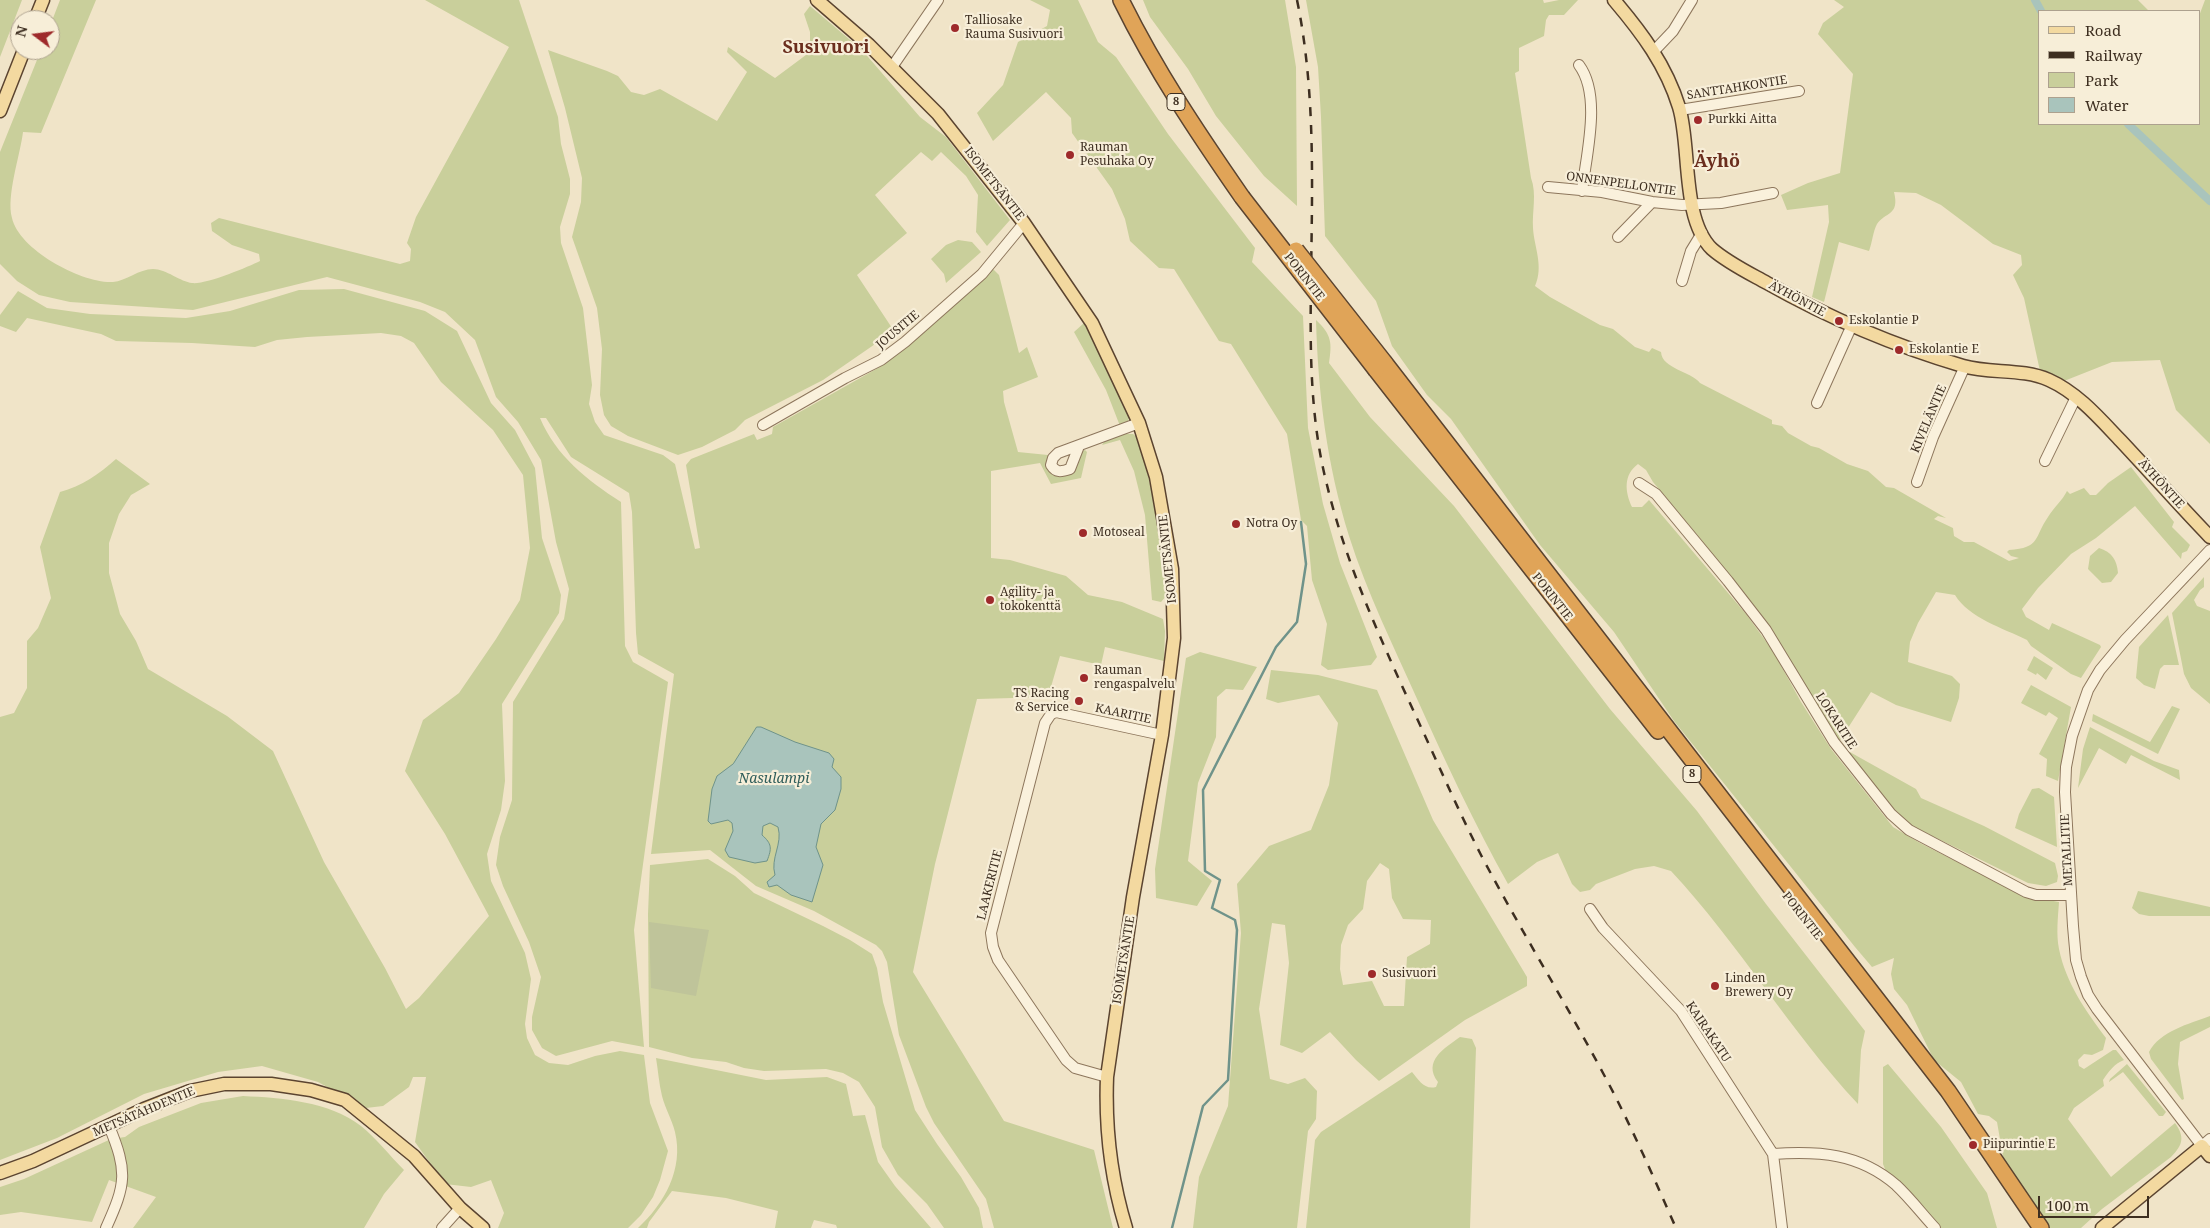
<!DOCTYPE html>
<meta charset="utf-8">
<style>
body{margin:0}
#map{position:relative;width:2210px;height:1228px;overflow:hidden;background:#f0e4c8;font-family:"Noto Serif",serif}
canvas{display:block}
.legend{position:absolute;left:2038px;top:10px;width:162px;height:115px;box-sizing:border-box;background:#f7eed8;border:1px solid #ada18e;margin:0;padding:6px 9px;list-style:none;font-size:15px;color:#3d2e20}
.legend li{display:flex;align-items:center;gap:10px;height:25px}
.legend b{width:25px;border:1px solid #ada18e}
.north{position:absolute;left:10px;top:10px;width:50px;height:50px;box-sizing:border-box;background:#f7eed8;border:1px solid #ada18e;border-radius:50%;rotate:285deg;font-size:14px;font-weight:700;line-height:20px;text-align:center;color:#3d2e20}
.north::after{content:'';display:block;margin:auto;width:18px;height:22px;background:#9e2a2b;clip-path:polygon(50% 0,100% 100%,50% 72%,0 100%)}
.scale{position:absolute;left:2038px;top:1196px;width:111px;height:22px;box-sizing:border-box;border:2px solid #3d2e20;border-top:0;padding-left:6px;font-size:15px;line-height:18px;white-space:nowrap;color:#3d2e20;-webkit-text-stroke:4px #f7eed8;paint-order:stroke}
</style>
<div id="map">
<canvas width="2210" height="1228"></canvas>
<ul class="legend">
<li><b style="height:6px;background:#f3d9a0"></b>Road</li>
<li><b style="height:6px;background:#3d2e20"></b>Railway</li>
<li><b style="height:14px;background:#c9cf9b"></b>Park</li>
<li><b style="height:14px;background:#a9c4bc"></b>Water</li>
</ul>
<div class="north">N</div>
<div class="scale">100 m</div>
</div>
<script>
const ctx = document.querySelector('canvas').getContext('2d');
ctx.lineJoin = 'round';
function fill(path, color) {
  ctx.fillStyle = color;
  ctx.fill(path, 'evenodd');
}
function trace(path, color, width, dash) {
  ctx.strokeStyle = color;
  ctx.lineWidth = width;
  ctx.lineCap = dash ? 'butt' : 'round';
  ctx.setLineDash(dash || []);
  ctx.stroke(path);
}
function label(font, color, halo, rows, align = 'center') {
  ctx.font = font + ' "Noto Serif",serif';
  ctx.lineWidth = 4.5;
  ctx.setLineDash([]);
  ctx.textBaseline = 'middle';
  ctx.strokeStyle = halo;
  ctx.fillStyle = color;
  for (const [text, x, y, turn = 0] of rows) {
    ctx.save();
    ctx.translate(x, y);
    ctx.rotate((+turn || 0) * Math.PI / 180);
    ctx.textAlign = isNaN(turn) ? turn : align;
    if (halo) ctx.strokeText(text, 0, 0);
    ctx.fillText(text, 0, 0);
    ctx.restore();
  }
}
fill(new Path2D(`
 M0 0H22L0 57Z
 M60 0H96L41 133 23 132C20 156 6 196 12 218 19 250 83 284 113 282 126 281 139 269 153 269 166 269 181 282 192 283 205 285 248 267 260 261L259 254 232 245 212 231 211 223 219 218 400 264 410 261 411 249 407 243 416 217 509 47 425 0H519L558 117 561 144 570 179V194L560 227 561 243 583 308 592 385 589 404 595 422 604 435 663 455 675 464 695 549 700 548 686 465 691 459 754 434 757 440 772 434 773 427 885 364 993 269 999 275 1019 353 1027 347 1038 377 1003 391 1004 402 1018 452 1048 455 1050 468 1057 476 1082 451 1085 450 1087 452 1081 478 1051 484 1040 463 991 471V558L1010 560 1066 576 1088 595 1122 602 1163 619 1165 631 1164 661 1105 647 1101 665 1060 656 1048 697 977 699 935 864 913 972 1004 1121 1094 1150 1113 1228H994L986 1199 934 1123 926 1107 899 1035 887 962 882 951 876 945 814 911 756 886 710 850 651 854 674 674 638 654 636 633 632 512 629 493 571 457 546 418H540C556 456 587 480 621 502L625 646 633 662 668 682 634 930 644 1047 612 1041 556 1056 542 1048 532 1030V1017L541 977 529 942 503 886 496 865 500 837 512 800 513 702 564 619 569 589 556 542 541 460 518 422 496 397 475 340 445 312 420 302 327 277 193 310 70 302 39 295 17 281 0 264V152L41 50H50V26Z
 M1030 0H1078L1098 42 1116 57 1168 134 1255 248 1252 262 1303 316 1308 428 1323 504 1340 563 1377 657 1371 665 1328 670 1321 665 1327 624 1312 580 1307 526 1301 520 1287 434 1231 344 1219 341 1174 269 1159 268 1130 241 1125 219 1112 189 1072 133 1071 118 1046 92 993 141 977 113 1003 85 1018 42 1047 26 1050 10Z
 M1143 0H1285L1296 67 1297 206 1264 176 1216 116 1188 69 1150 17Z
 M1306 0H1543L1544 3 1559 0H1578L1564 15H1549L1546 20 1544 36 1519 48V71L1515 73 1531 178C1537 194 1532 211 1533 228 1534 247 1544 266 1535 286L1550 297 1600 325 1613 329 1635 347 1649 352 1652 348 1661 352C1662 369 1691 371 1700 383L1772 420V424L1782 426 1788 433 1811 446 1819 448 1847 464 1868 471 1886 487 1894 488 1946 518 1938 516 1934 519 1953 528 1954 536 1964 542H1974L2009 561 2019 558 2011 556 2007 552 2009 550C2041 548 2034 537 2048 517 2054 507 2062 501 2067 491L2070 494 2084 488 2090 495H2096L2108 483 2131 467 2174 522 2172 527 2190 545 2187 551 2182 553 2181 559 2135 506 2096 538 2071 554 2038 588 2022 609 2026 617 2049 630 2052 623 2100 645 2101 647 2081 678 2071 674 2031 646 2027 640C2003 628 1969 618 1955 595L1936 592 1918 623 1910 642 1908 662 1952 676 1960 684 1959 698 1951 722 1896 705 1871 692 1839 742 1758 614 1699 537 1653 482 1646 470 1638 464C1623 475 1625 492 1632 507H1642L1649 500 1746 614 1773 651 1801 702 1831 749 1893 827 1920 843 2022 895 2059 902C2058 917 2056 934 2059 949 2066 983 2085 1010 2106 1038L2103 1050 2092 1055 2084 1054 2078 1060 2079 1066 2084 1069 2113 1050H2116L2124 1060C2115 1063 2108 1072 2103 1080L2104 1086 2074 1108 2068 1119 2111 1177 2175 1123C2185 1137 2183 1145 2171 1157L2102 1209 2081 1228H2048L2004 1162 1997 1122 1989 1116 1978 1114 1961 1082 1934 1060 1907 1005 1894 989 1891 974 1894 958 1872 967 1855 947 1674 721 1614 632 1540 545 1451 419 1427 395 1392 346 1376 301 1325 236 1321 117 1318 67Z
 M1834 0H2138L2149 11H2039V124H2199V16L2205 0H2210V444L2176 410 2160 360 2112 362 2064 381 2040 371 2024 298 2013 275 2022 265 2021 255 1993 244 1941 205 1916 193 1894 192C1900 216 1885 212 1877 224 1873 231 1872 244 1869 251L1839 242 1824 302 1812 297 1829 222 1828 205 1787 210 1781 195 1808 183 1840 173 1853 74 1818 34 1823 23 1844 7Z
 M810 6 862 50 920 117 946 137 1010 220 987 246 976 232 978 195 966 176 941 152 932 161 921 152 875 195 907 233 857 275 894 331 823 380 745 420 735 430 702 447 678 455 628 436 611 426 604 415 600 395 602 349 597 308 572 237 581 202 582 178 565 108 548 50 607 71 618 76 631 92 644 95 660 89 717 121 747 72 727 52 728 47 775 78 810 52V32L804 14Z
 M958 240 972 242 981 252 946 283 944 274 931 259 946 245Z
 M344 289 425 311 457 331 491 403 515 430 535 468 542 538 561 595 559 613 502 704 505 781 501 810 487 854 491 881 525 953 531 979 525 1024 527 1038 535 1055 549 1063 568 1065 595 1056 620 1051 644 1055 650 1103 668 1151 660 1180 653 1197 641 1215 628 1228H498L504 1213 491 1180 471 1187 445 1184 415 1142 426 1077H413L409 1087 383 1106 366 1108 318 1082 262 1066 218 1072 144 1094 57 1138 0 1160V717L14 713 27 688V641L38 628 51 598 40 547 60 492C82 486 99 474 116 459L150 484 131 495 119 514 109 543V573L120 614 136 641 148 669 227 716 273 751 324 862 385 968 406 1009 419 998 489 916 445 834 405 771 423 720 459 693 496 639 520 600 530 548 523 475 493 430 441 382 414 343 401 336 381 333 307 337 277 340 255 347 192 343 116 341 101 334 27 318 16 332 0 326V315L18 291 47 308 90 314 186 318 230 311 299 290Z
 M1316 320C1332 335 1332 343 1329 363L1370 417 1454 506 1610 709 1697 811 1766 904 1865 1031 1861 1050 1858 1104C1790 1031 1739 944 1671 871L1654 866 1635 869 1596 884 1590 890 1580 892 1572 884 1558 853 1537 862 1508 884C1475 825 1446 763 1418 701 1394 647 1367 593 1349 536 1327 465 1318 394 1316 320Z
 M1084 323 1097 343 1130 415 1128 421 1120 426 1106 390 1074 332Z
 M1123 434H1133L1137 437C1154 489 1162 541 1167 595L1161 602 1152 600 1145 515 1134 471 1120 440 1102 445 1104 442Z
 M2099 548C2112 552 2117 560 2118 573L2111 582 2102 583 2088 569 2090 556Z
 M2204 577V587L2200 590 2194 600 2197 606 2210 611V704L2191 688 2184 674 2172 613Z
 M2168 615 2179 665H2164L2160 669 2155 689 2144 685 2136 678 2139 647Z
 M1200 652 1257 667 1243 690 1226 689 1217 697 1216 737 1198 783 1188 861 1212 881 1197 906 1156 898 1155 869 1186 658Z
 M2034 656 2053 668 2046 680 2037 673 2036 675 2027 670Z
 M1271 670 1318 675 1377 690 1433 820 1527 977V986L1465 1020 1379 1081 1356 1060 1330 1032 1302 1053 1280 1045 1289 963 1285 925 1272 923 1259 1009 1270 1079 1288 1084 1305 1078 1317 1091 1316 1119 1308 1131 1297 1228H1193L1199 1177 1228 1106 1241 933 1237 884 1269 846 1311 830 1329 785 1338 723 1319 695 1278 703 1266 699ZM1380 863 1389 869 1392 898 1403 919 1431 920 1430 944 1407 957 1404 1006H1384L1372 981 1343 985 1340 969 1341 945 1348 925 1363 909 1367 881Z
 M2031 685 2071 707 2058 781 2046 776 2047 759 2039 754 2058 718 2049 712 2046 716 2021 703Z
 M2172 706 2180 709 2158 754 2092 721 2093 714 2150 742Z
 M2090 727 2154 761 2179 770 2180 780 2131 755 2126 764 2099 748 2078 788 2083 749Z
 M1848 751 1916 789 1921 798 1984 826 2055 863 2058 876 2057 882 2046 886 2028 883 1914 827 1901 818 1846 753Z
 M2039 788 2054 797 2057 847 2015 828 2019 814 2032 789Z
 M708 859 735 876 754 893 823 926 850 940 872 954 877 968 883 1002 915 1110 937 1144 961 1177 979 1208 983 1228H944L927 1204 898 1175 882 1147 875 1107 859 1082 843 1073 826 1069 764 1071 744 1068 726 1062 692 1058 649 1047 648 914 650 865Z
 M2138 891 2210 907V916H2149L2139 914 2132 908Z
 M2210 1016V1027L2180 1042 2178 1064 2184 1099 2182 1100 2151 1059 2149 1052C2160 1031 2189 1024 2210 1016Z
 M1460 1037 1472 1039 1476 1048 1470 1228H1306L1315 1140 1321 1132 1412 1072C1419 1080 1424 1090 1436 1087L1438 1082C1422 1061 1445 1048 1460 1037Z
 M656 1058 766 1080 827 1077 846 1084 853 1116 865 1115 878 1162 895 1186 931 1228H837L836 1225 814 1220 811 1228H775L778 1211 726 1198 672 1191 649 1222 647 1228H638C664 1204 684 1169 675 1132 672 1120 665 1108 662 1096 659 1084 658 1070 656 1058Z
 M1888 1064 1941 1127 1987 1193 1997 1228H1941L1913 1197 1887 1174 1883 1164V1067Z
 M2127 1064 2166 1112 2163 1116H2159L2123 1072 2109 1082 2110 1079Z
 M243 1096C282 1098 328 1101 361 1126 376 1138 390 1156 404 1170L384 1194 364 1228H133L156 1197 109 1180 92 1222 21 1212 0 1215V1187L24 1179 111 1139 125 1137 139 1127 201 1103Z`), '#c9cf9b');
fill(new Path2D(`
 M649 922 709 930 696 996 651 988Z`), '#bfc49a');
const water = new Path2D(`
 M757 727H761L795 742 829 753 834 759 832 767 841 777V789L835 810 821 824 816 847 823 865 812 902 791 895 777 885 769 887 767 882 775 875C770 858 783 844 778 827L770 823 763 826 762 835C772 844 772 848 767 861L755 863 729 857 725 850 733 831 732 823 728 820 711 824 708 821 712 789 717 776 733 764Z`);
fill(water, '#a9c4bc');
trace(water, '#6f938a', 1);
trace(new Path2D(`
 M1172 1228 1203 1106 1228 1080 1237 930 1235 920 1212 908 1220 880 1205 871 1203 790 1276 647 1297 622 1306 564 1301 522`), '#6f938a', 2.5);
trace(new Path2D(`
 M2035 0 2041 11
 M2128 124 2210 201`), '#a9c4bc', 8);
const minor = new Path2D(`
 M1654 51 1673 31 1692 0
 M1579 65C1602 96 1586 155 1582 191
 M892 67 938 0
 M1680 110 1799 91
 M1548 187 1602 192 1652 202 1682 205 1721 203 1773 193
 M1618 237 1652 202
 M1682 281 1691 251 1702 233
 M1817 403 1852 325
 M763 425 845 378 881 360 905 342 982 274 1024 223
 M1079 446 1070 469C1061 472 1056 473 1051 465L1053 458 1058 453 1139 423
 M2045 461 2076 397
 M1917 482 1933 437 1965 366
 M1639 483 1656 494 1728 581 1766 630 1834 742 1891 814 1909 830 2026 892 2036 895H2070
 M2210 550 2125 640 2100 670 2088 690 2072 736 2066 767 2065 792 2073 926 2076 960 2081 977 2088 995 2097 1009 2202 1146 2210 1139
 M1590 909 1603 928 1681 1011 1773 1154C1819 1151 1859 1153 1896 1185 1910 1198 1922 1214 1935 1228
 M1107 1077 1075 1068 1066 1060 998 960 993 947 991 933 1045 723 1051 714 1056 712 1162 735
 M1773 1154 1782 1228
 M106 1228C126 1184 128 1172 109 1126
 M442 1228 460 1208`);
const major = new Path2D(`
 M817 0 869 45 938 114 1024 223 1092 323 1139 423 1156 477 1172 569 1174 638 1162 735 1133 897 1107 1077C1105 1129 1111 1179 1126 1228
 M1614 0C1642 33 1666 65 1679 107 1691 146 1681 219 1712 249 1728 263 1749 273 1767 283 1829 318 1895 346 1963 366 1991 374 2022 368 2049 380 2078 393 2100 419 2121 441 2151 473 2180 506 2210 537
 M35 20 43 0
 M0 111 24 50
 M0 1173 33 1161 144 1109 190 1091 224 1084H271L311 1090 345 1100 414 1156 460 1208 483 1228
 M2102 1228 2202 1146 2210 1156`);
const highway = new Path2D(`
 M1121 0C1156 71 1197 132 1242 197
 M1385 363 1948 1091 2041 1228
 M1376 370 1658 731`);
trace(minor, '#8d765c', 12);
trace(major, '#5b4430', 15);
trace(highway, '#5b4430', 18);
trace(minor, '#faf1dc', 10);
trace(major, '#f3d9a0', 12);
trace(highway, '#e0a458', 15);
trace(new Path2D(`
 M1297 0C1316 92 1312 188 1311 282 1310 350 1310 419 1327 485 1346 564 1380 638 1414 712 1436 759 1457 808 1481 855 1520 929 1564 1000 1603 1073 1630 1123 1653 1176 1676 1228`), '#3d2e20', 2.5, [9, 9]);
const highwayBridge = new Path2D(`
 M1242 197 1376 370
 M1296 250 1385 363`);
trace(highwayBridge, '#5b4430', 18, []);
trace(highwayBridge, '#e0a458', 15);
for (const [x, y, r, color] of [
 [955,28,5,"#9e2a2b"],
 [1698,120,5,"#9e2a2b"],
 [1070,155,5,"#9e2a2b"],
 [1839,321,5,"#9e2a2b"],
 [1899,350,5,"#9e2a2b"],
 [1236,524,5,"#9e2a2b"],
 [1083,533,5,"#9e2a2b"],
 [990,600,5,"#9e2a2b"],
 [1084,678,5,"#9e2a2b"],
 [1079,701,5,"#9e2a2b"],
 [1372,974,5,"#9e2a2b"],
 [1715,986,5,"#9e2a2b"],
 [1973,1145,5,"#9e2a2b"]
]) {
  const dot = new Path2D();
  dot.arc(x, y, r, 0, 2 * Math.PI);
  ctx.fillStyle = color;
  ctx.fill(dot);
  trace(dot, '#f7eed8', 2);
}
for (const [x, y, w] of [
 [1176,102,18],
 [1692,774,18]
]) {
  const box = new Path2D();
  box.roundRect(x - w / 2, y - 8.5, w, 17, 4);
  ctx.fillStyle = '#f7eed8';
  ctx.fill(box);
  trace(box, '#3d2e20', 1);
}
label('bold 11px', '#3d2e20', null, [
 ["8",1176,102],
 ["8",1692,774]
]);
label('12px', '#3d2e20', '#f7eed8', [
 ["Talliosake",965,21],
 ["Rauma Susivuori",965,35],
 ["Purkki Aitta",1708,120],
 ["Rauman",1080,148],
 ["Pesuhaka Oy",1080,162],
 ["Eskolantie P",1849,321],
 ["Eskolantie E",1909,350],
 ["Notra Oy",1246,524],
 ["Motoseal",1093,533],
 ["Agility- ja",1000,593],
 ["tokokenttä",1000,607],
 ["Rauman",1094,671],
 ["rengaspalvelu",1094,685],
 ["TS Racing",1069,694,"right"],
 ["& Service",1069,708,"right"],
 ["Susivuori",1382,974],
 ["Linden",1725,979],
 ["Brewery Oy",1725,993],
 ["Piipurintie E",1983,1145]
], 'left');
label('12px', '#3d2e20', '#f7eed8', [
 ["SANTTAHKONTIE",1737,88,-9],
 ["ISOMETSÄNTIE",994,184,52],
 ["ONNENPELLONTIE",1621,184,8],
 ["PORINTIE",1304,277,52],
 ["ÄYHÖNTIE",1797,299,28],
 ["JOUSITIE",898,330,-40],
 ["KIVELÄNTIE",1929,419,-67],
 ["ÄYHÖNTIE",2161,484,48],
 ["ISOMETSÄNTIE",1168,559,-96],
 ["PORINTIE",1552,597,52],
 ["KAARITIE",1123,714,12],
 ["LOKARITIE",1836,721,57],
 ["METALLITIE",2067,850,-93],
 ["LAAKERITIE",990,885,-76],
 ["PORINTIE",1802,916,52],
 ["ISOMETSÄNTIE",1124,960,-81],
 ["KAIRAKATU",1708,1032,56],
 ["METSÄTÄHDENTIE",144,1112,-23]
]);
label('italic 14px', '#2f5d5a', '#f7eed8', [
 ["Nasulampi",774,779]
]);
label('bold 18px', '#6b2e1e', '#f7eed8', [
 ["Susivuori",826,48],
 ["Äyhö",1717,162]
]);
</script>
